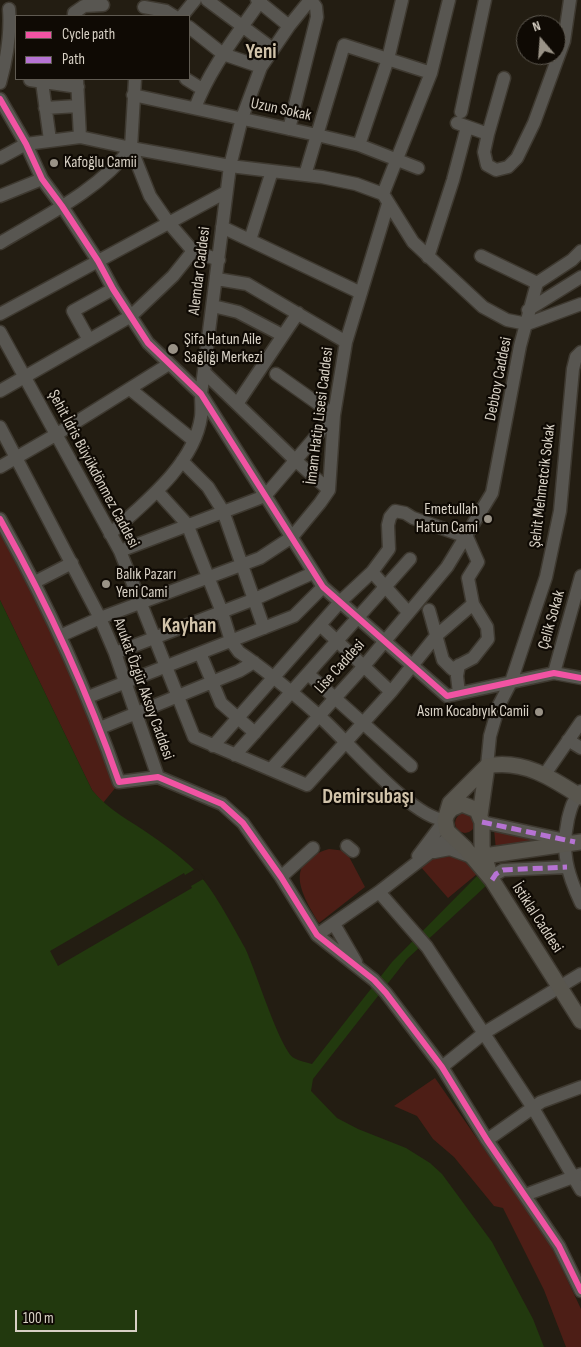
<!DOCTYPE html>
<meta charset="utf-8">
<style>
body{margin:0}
#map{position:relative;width:581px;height:1347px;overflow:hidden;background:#231d12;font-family:"Sofia Sans Condensed",sans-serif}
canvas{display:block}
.legend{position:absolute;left:15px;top:15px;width:175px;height:65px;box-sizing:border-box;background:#0f0a04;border:1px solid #5f5a51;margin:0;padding:6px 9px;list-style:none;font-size:15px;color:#d8d1c5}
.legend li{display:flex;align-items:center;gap:10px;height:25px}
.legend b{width:25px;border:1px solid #5f5a51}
.north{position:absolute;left:516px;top:15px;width:50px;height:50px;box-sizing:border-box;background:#0f0a04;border:1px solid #5f5a51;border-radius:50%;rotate:342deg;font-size:14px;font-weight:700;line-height:20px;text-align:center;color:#d8d1c5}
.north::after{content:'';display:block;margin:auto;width:18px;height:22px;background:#999286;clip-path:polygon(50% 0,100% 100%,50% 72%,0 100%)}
.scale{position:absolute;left:15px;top:1310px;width:122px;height:22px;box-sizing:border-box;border:2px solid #d8d1c5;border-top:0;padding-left:6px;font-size:15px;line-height:18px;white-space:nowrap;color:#d8d1c5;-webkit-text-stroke:4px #0f0a04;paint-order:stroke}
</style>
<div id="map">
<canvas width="581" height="1347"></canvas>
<ul class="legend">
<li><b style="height:6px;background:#f153a3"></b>Cycle path</li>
<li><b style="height:6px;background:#b673d3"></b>Path</li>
</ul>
<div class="north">N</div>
<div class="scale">100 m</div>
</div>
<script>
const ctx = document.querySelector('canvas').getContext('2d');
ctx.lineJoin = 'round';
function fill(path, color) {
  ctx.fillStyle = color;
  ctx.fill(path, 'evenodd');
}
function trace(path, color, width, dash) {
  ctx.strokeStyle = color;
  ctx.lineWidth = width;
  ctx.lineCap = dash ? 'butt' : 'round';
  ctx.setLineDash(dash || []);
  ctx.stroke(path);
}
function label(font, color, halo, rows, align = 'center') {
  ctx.font = font + ' "Sofia Sans Condensed",sans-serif';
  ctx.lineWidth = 4.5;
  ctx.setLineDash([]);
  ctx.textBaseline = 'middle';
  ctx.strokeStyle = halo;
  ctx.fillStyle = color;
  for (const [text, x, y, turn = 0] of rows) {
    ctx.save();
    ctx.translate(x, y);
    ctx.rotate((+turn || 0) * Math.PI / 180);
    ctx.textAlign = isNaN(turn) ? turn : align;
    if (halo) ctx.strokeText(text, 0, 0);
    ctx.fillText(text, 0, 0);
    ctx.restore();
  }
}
fill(new Path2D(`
 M0 522 30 572 116 787 103 803 92 790 0 600Z
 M455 823a10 10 0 1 1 20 0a10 10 0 1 1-20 0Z
 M494 829 557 838 496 850Z
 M329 849 346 851 365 887 319 923C302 895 282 862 329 849Z
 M458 854 477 874 448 898 420 866 434 857Z
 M435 1078 551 1245 581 1309V1347H566L544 1290 503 1208 494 1206 454 1157 433 1139 417 1116 394 1106Z`), '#4d1e16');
fill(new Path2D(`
 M0 600 92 790C108 810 131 821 152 836 169 848 187 861 201 877 215 893 234 928 245 948 255 968 280 1050 294 1058 299 1061 306 1062 312 1064L392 962 477 876 488 884 407 959 313 1079 311 1091 337 1118 358 1129 406 1148 430 1163 442 1174 492 1242 533 1319 544 1347H0Z`), '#22390e');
fill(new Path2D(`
 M197 868 205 878 191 886 192 888 58 966 50 951 184 873 185 875Z`), '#231d12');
const minor = new Path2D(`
 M207 0 273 49
 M257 0 289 26
 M144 7 166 11 174 16
 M74 16V13L84 6 103 5
 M182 16 195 0
 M189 27 223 54 261 67
 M77 79 80 137
 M135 79 131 148 150 196 168 222 193 251 219 260
 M186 79 202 89
 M30 80 78 87
 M42 82 50 140
 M0 83C7 58 11 35 9 9
 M133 95 317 135 359 145 418 168
 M0 99 26 144 42 179 62 206 98 261 113 289 148 343 201 394 323 587 447 696 554 673 581 678
 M45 108 78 106
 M195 108C210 68 237 35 261 0
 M461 112 485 0
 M457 123 488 134 484 152 487 165 496 170 508 167 517 158 534 123 564 41 570 0
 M289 129 317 17 316 7 311 0
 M488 134 504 78
 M359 145 388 59 402 0
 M0 158 26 144 80 137 131 148 230 166 322 177 356 184 383 194 413 242 483 307 507 320 527 324 581 304
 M305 175 344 45 431 73
 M383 194 431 73 449 0
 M0 196 42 179
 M222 227 361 293
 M250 240 272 171
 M0 243C45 216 99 190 131 148
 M481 256 537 283
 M428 257 453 180 467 127
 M217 279 247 284 346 342
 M537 283 572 260 581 251
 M213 306 238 312 282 335
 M528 310 581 277
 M0 314 226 192
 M0 332 120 551 194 737 307 785 391 692 436 636 473 604 468 578 478 562 467 537
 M89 340 73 311 113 289
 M204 372 295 460 329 490
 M130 389 193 440
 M0 391 131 316 173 276 193 251
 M237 404 298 313
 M0 427 100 618 115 653 158 777
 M182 461 208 487 223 511 264 628
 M0 467 57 434 169 364
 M157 491 187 524 222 612 231 641 239 652C266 670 292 692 317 714 344 737 412 819 445 820
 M0 519C47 603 87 690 119 782L158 777 222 804 243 823 281 877 317 935 374 980 386 993 442 1067 487 1140 559 1246 581 1291
 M110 534C143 504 194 465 201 417 202 410 201 402 201 394L230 166 242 118 261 67 289 26 310 0
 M120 551 265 496 334 415 276 374
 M372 572 408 612
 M35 582 72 563
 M429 610 443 660 452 669 473 658 488 639 487 627 473 604
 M320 625 391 692
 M60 636 100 618 260 558 292 537 320 503 329 490 334 415 346 342 388 204
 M115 653 255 599 313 573
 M200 653 221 703 255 733
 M459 665 457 676 459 693
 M554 673 581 576
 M308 674 411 766
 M88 697 294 616 323 587
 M100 728 239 671 254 662
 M568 740 581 748
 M213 746 341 601 372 572 389 549 388 525 390 517 395 511 405 513 413 518 467 537
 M235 755 410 559
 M487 766 490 736 499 705 511 682 546 577 560 511 573 369 576 357 581 352
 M271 769 364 666 447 567 492 493 520 346 537 283
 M545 774 581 722
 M581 791C573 800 571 807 568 819 561 852 567 873 581 903
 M482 822 570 841
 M347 846 353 851
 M434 852 450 849 472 857
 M418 856 445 820
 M281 877 313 848
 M492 880 496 874 503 870 567 867
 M379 892 427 947 533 1108 581 1190
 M334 924 356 962
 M317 935 379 892 451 836
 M442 1067 484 1033 581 974
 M487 1140 541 1102 581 1087
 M525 1195 581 1174`);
const major = new Path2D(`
 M487 766 450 803 445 820 447 831 465 848 492 880 581 1021
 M487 766C523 759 552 778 581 797
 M447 814 451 809 462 804 477 810 482 822V847L489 872
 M480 815 487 766
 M484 856 581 842`);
trace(minor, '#3e3930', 15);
trace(major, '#3e3930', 18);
trace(minor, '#585651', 12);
trace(major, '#59564e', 15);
trace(new Path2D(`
 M482 822 575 842
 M492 880 496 874 503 870 567 867`), '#b673d3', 5, [10, 5]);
trace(new Path2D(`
 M0 99 26 144 42 179 62 206 98 261 113 289 148 343 201 394 323 587 447 696 554 673 581 678
 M0 519C47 603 87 690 119 782L158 777 222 804 243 823 281 877 317 935 374 980 386 993 442 1067 487 1140 559 1246 581 1291`), '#f153a3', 6);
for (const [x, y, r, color] of [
 [54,163,5,"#999286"],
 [173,349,6,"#999286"],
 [488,519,5,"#999286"],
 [106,584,5,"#999286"],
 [539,712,5,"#999286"]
]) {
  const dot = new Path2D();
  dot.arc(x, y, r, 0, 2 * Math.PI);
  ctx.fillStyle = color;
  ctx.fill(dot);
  trace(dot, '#0f0a04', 2);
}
label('16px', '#d8d1c5', '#0f0a04', [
 ["Uzun Sokak",281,110,12],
 ["Alemdar Caddesi",200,271,-83],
 ["Debboy Caddesi",499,379,-79],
 ["İmam Hatip Lisesi Caddesi",320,416,-83],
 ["Şehit İdris Büyükdönmez Caddesi",93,469,62],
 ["Şehit Mehmetcik Sokak",543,486,-83],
 ["Çelik Sokak",552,620,-74],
 ["Lise Caddesi",340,667,-48],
 ["Avukat Özgür Aksoy Caddesi",143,689,70],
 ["İstiklal Caddesi",537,918,57]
]);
label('16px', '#d8d1c5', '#0f0a04', [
 ["Kafoğlu Camii",64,163],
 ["Şifa Hatun Aile",184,340],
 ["Sağlığı Merkezi",184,358],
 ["Emetullah",478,510,"right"],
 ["Hatun Cami",478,528,"right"],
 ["Balık Pazarı",116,575],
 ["Yeni Cami",116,593],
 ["Asım Kocabıyık Camii",529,712,"right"]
], 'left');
label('bold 21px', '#d1c3aa', '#0f0a04', [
 ["Yeni",261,53],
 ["Kayhan",189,627],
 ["Demirsubaşı",368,798]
]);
</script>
